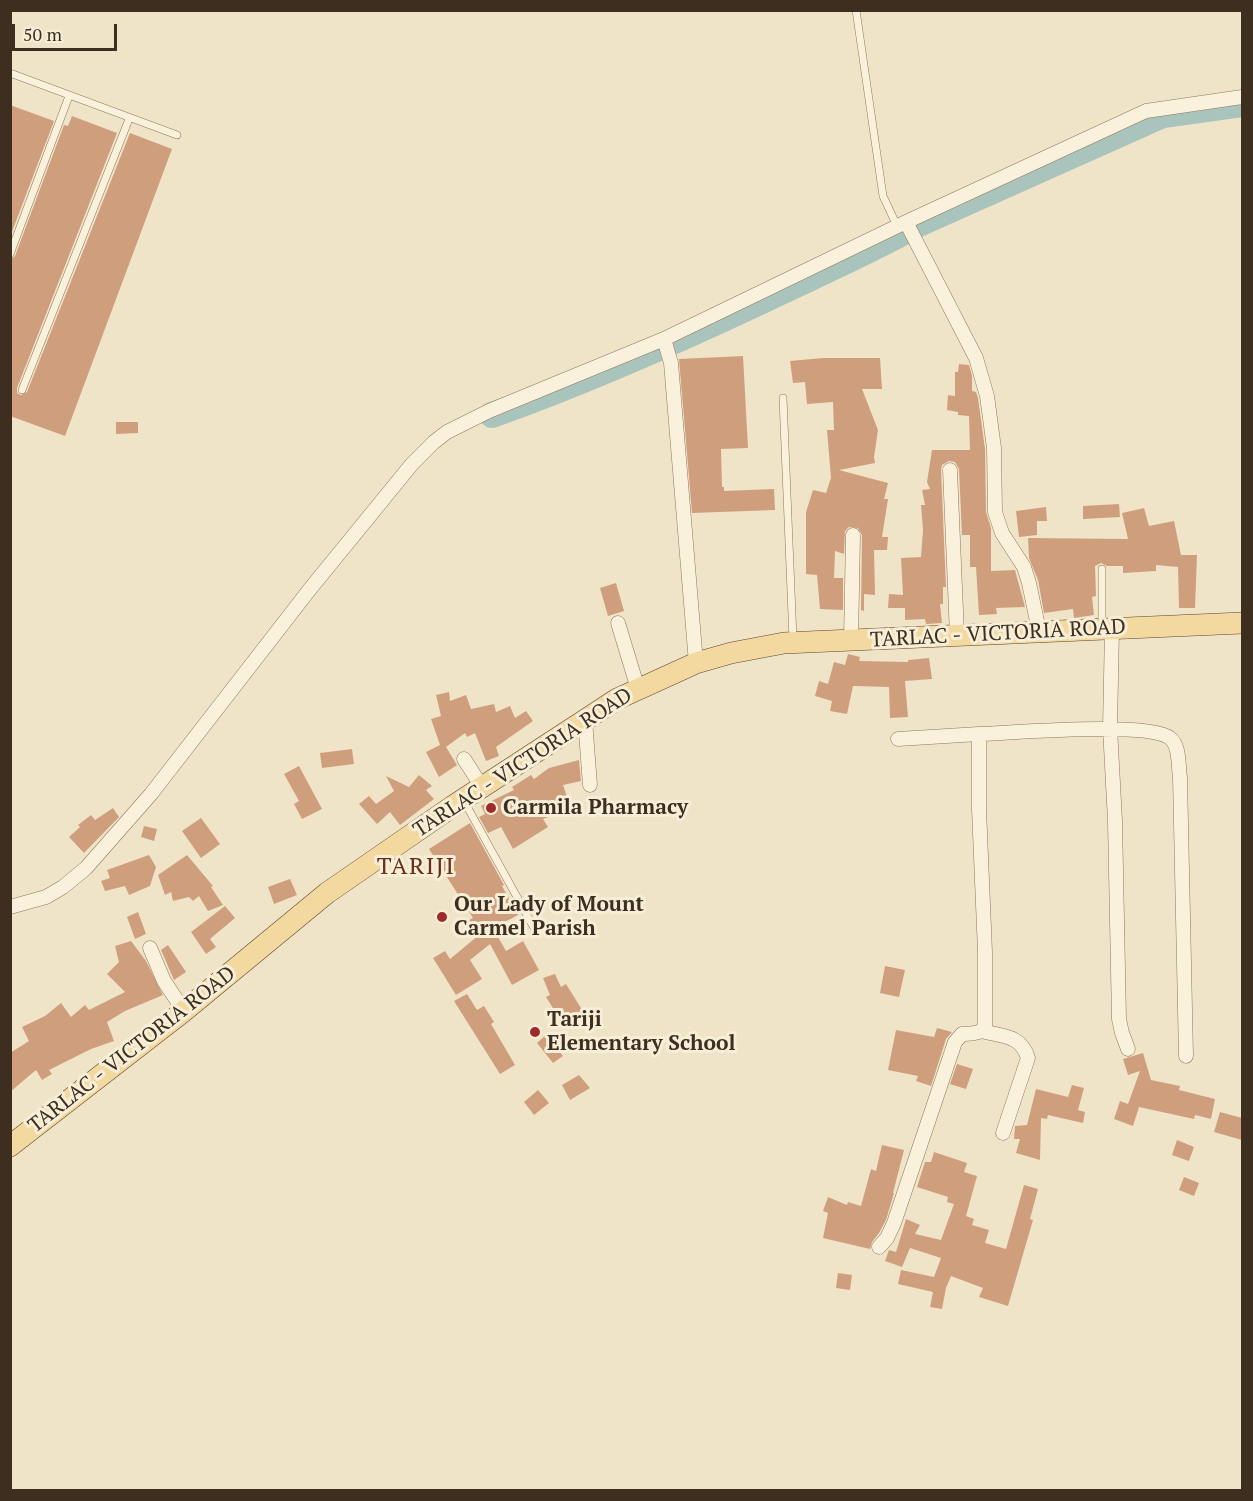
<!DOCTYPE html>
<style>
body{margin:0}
#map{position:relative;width:1253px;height:1501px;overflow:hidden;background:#f0e4c8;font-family:"PT Serif",serif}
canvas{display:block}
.frame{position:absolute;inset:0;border:12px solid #3d2e20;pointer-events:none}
.scale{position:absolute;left:12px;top:24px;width:105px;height:27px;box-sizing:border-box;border:3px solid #3d2e20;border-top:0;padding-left:8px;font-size:18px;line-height:21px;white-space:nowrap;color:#3d2e20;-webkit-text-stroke:4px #f7eed8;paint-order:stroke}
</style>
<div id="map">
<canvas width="1253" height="1501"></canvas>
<div class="frame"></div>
<div class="scale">50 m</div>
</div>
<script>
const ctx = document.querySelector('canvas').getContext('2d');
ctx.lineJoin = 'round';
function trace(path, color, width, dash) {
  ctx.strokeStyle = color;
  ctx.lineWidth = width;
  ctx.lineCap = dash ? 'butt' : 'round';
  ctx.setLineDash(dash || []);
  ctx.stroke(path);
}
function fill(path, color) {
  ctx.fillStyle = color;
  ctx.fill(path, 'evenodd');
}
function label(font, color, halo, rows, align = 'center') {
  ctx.font = font + ' "PT Serif",serif';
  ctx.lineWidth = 6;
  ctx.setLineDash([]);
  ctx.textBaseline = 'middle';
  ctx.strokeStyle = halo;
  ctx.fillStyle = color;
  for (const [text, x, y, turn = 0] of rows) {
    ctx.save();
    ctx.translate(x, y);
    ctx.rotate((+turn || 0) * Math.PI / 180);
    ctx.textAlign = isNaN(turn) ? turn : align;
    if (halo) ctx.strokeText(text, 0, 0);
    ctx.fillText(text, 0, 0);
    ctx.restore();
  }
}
trace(new Path2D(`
 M492 415C585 382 675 342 764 300 816 275 869 252 919 224L1163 115 1242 104`), '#a9c4bc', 26);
fill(new Path2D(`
 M10 105 54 121 10 237Z
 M72 116 117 133 17 388V393L21 395 27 392 130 133 172 149 65 436 10 416V260L15 256 64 125 68 126Z
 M743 356 748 448 721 449 722 487H724V491L774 489 775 510 692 513 679 359Z
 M823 358H880L882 389H862L878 430 874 457 875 463 839 470 888 483 884 499H888L882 537H888L887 550H874L875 595 864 594V611L861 610 862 535 858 528 849 527 845 531 844 554 835 551 834 578H843V610L820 609 817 575 806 574V512L813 490 826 493 831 478 827 430H834L833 402 807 404 805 382 793 383 790 361Z
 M959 364 969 365 972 376V391L976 392 978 398 985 449 986 512 991 528V571L1015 570 1025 607 996 608 997 614 979 615 976 567H970V535H962L959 469 955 462 949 461 942 465 941 470 946 587H943V604H940L942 623 926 624 925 619 905 620V608H888L889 594 903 595 901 558 921 557 923 530 921 505H925L922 490 930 489 927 482 932 450H970L969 416 958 415V412L947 410 948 395 955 396V372H958Z
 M116 422H138V433L116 434Z
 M1119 504 1120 517 1083 519V506Z
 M1046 507 1047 521H1037V535L1019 537 1016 511Z
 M1144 508 1149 526 1174 521 1181 555H1197L1195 608H1179L1178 567 1156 565V571L1123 573V566H1107L1101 563 1095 566 1096 596 1092 597 1094 615 1074 618 1073 609 1044 613 1038 580 1029 558 1028 538 1128 539 1122 513Z
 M616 583 624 611 608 616 600 588Z
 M848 654 860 657 859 661 908 662V660L929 658 932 679 905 681 908 717 890 718 889 687 853 686 847 714 830 711 832 701 815 696 819 681 828 684 834 662 845 665Z
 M449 692 450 701 466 695 471 709 494 704 496 712 510 706 515 718 526 711 533 721 496 747 499 756 486 761 475 733 467 737 465 733 446 747 457 765 439 777 426 752 440 745 431 719 441 716 436 695Z
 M352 749 354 764 322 768 320 753Z
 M579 760 581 781 563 785 571 808 543 819 548 827 513 849 501 827 488 833 479 817 485 814 481 806 514 790 512 787 531 775 534 779 549 768Z
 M299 766 322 809 302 819 294 804 299 801 284 774Z
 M419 775 432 786 426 790 434 799 400 825 390 812 377 824 359 804 369 796 376 804 394 791 386 776 409 787Z
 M113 808 119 817 84 853 69 837 80 827 78 825 91 815 95 820Z
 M201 818 220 844 201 858 182 831Z
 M470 823 504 885 502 886 518 915 495 927 497 930 495 932 506 951 523 941 539 970 512 985 490 944 470 960 482 979 456 995 433 958 445 951 450 959 479 935 469 920 473 918 429 849Z
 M144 826 157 829 154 841 141 837Z
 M149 855 156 867 150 886 129 895 125 886 105 891 101 881 110 878 107 870Z
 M187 855 213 886 211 887 223 905 208 911 199 896 193 901 189 897 173 901 171 892 165 895 158 875Z
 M290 879 297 895 274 904 268 887Z
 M225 906 235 918 210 939 216 947 206 954 191 932Z
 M138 912 146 934 135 939 127 917Z
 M131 941 146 961 163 995 125 1011 107 1022 114 1041 91 1049 49 1070 52 1074 42 1080 36 1070 10 1092V1053L29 1041 22 1027 45 1016 61 1003 71 1017 85 1005 89 1010 125 992 107 974 119 962 115 946Z
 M168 945 186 972 174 980 161 950Z
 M885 966 905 970 899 997 880 993Z
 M555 974 561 987 566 984 586 1016 566 1029 546 997 550 995 543 978Z
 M467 994 477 1010 484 1006 494 1022 491 1024 515 1065 500 1074 454 1001Z
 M937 1028 952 1032 946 1039 931 1086 916 1081 918 1076 888 1070 896 1030 934 1037Z
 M546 1035 563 1056 553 1063 537 1043Z
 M1143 1053 1151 1080 1180 1086 1179 1090 1215 1099 1211 1119 1195 1115 1194 1119 1139 1107 1133 1126 1114 1119 1120 1101 1128 1104 1140 1071 1128 1075 1123 1059Z
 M957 1064 973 1069 966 1089 950 1084Z
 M579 1075 590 1088 570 1100 562 1085Z
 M1072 1085 1084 1088 1078 1110 1085 1112 1083 1123 1048 1115 1047 1119 1041 1118 1040 1160 1016 1153 1020 1139H1014L1015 1126 1027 1125 1036 1089 1068 1097Z
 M538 1090 549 1103 534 1115 524 1102Z
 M1220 1112 1242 1118V1140L1214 1132Z
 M1177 1140 1194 1147 1189 1161 1172 1155Z
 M882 1145 904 1150 893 1193H894L886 1220 879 1233 872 1242 870 1249 823 1238 828 1213 823 1211 828 1197 847 1205 848 1202 861 1206 871 1169 876 1171Z
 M934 1152 967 1163 964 1172 977 1176 966 1216 974 1219 972 1225 989 1230 985 1243 1006 1249 1024 1185 1038 1189 1030 1219 1033 1220 1008 1306 979 1297 983 1288 951 1276 946 1288 942 1309 930 1307 933 1292 898 1284 901 1270 934 1277 941 1258 910 1248 902 1267 885 1261 889 1250 896 1252 906 1219 920 1225 915 1234 941 1240 954 1204 947 1202 948 1197 917 1187 925 1162H931Z
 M1184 1177 1199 1183 1194 1196 1179 1190Z
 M838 1273 852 1275 850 1290 836 1288Z`), '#cf9f7d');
const lane = new Path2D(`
 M856 10 883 196 897 226
 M10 73 177 135
 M10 254 69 96
 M22 390 129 119
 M783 398 793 639
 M1102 569V627
 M464 801 533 926`);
const street = new Path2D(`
 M906 222 976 358 987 396 994 448 995 512 1002 533 1024 567 1029 583 1039 631
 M950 470 957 635
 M618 623 638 689
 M1112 629 1110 728 1115 821 1119 1019 1122 1033 1128 1049
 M851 640 853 535
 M696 663 671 363 664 339 906 222 1146 111 1242 97
 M585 720 590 785
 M898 739 979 734
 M464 759 482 787
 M10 907 46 897 63 887 86 868 151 794 310 589 412 464 434 442 447 432 489 411 664 339
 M150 948 164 981 184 1011
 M982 1031C1004 1037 1021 1035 1028 1058L1003 1133
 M879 1247 887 1238 894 1223 955 1042 962 1034C972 1033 980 1035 985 1026V952L979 809V734C1011 733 1149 721 1170 738 1180 746 1178 765 1180 777L1186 1056`);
const primary = new Path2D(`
 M10 1146 184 1011 327 893 453 806 585 720 617 699 696 663 731 653 784 643 1242 623`);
trace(lane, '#8d765c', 8);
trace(street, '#8d765c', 15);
trace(primary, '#5b4430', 22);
trace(lane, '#faf1dc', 7);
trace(street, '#faf1dc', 14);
trace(primary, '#f3d9a0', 21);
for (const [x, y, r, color] of [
 [491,808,6,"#9e2a2b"],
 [442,917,6,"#9e2a2b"],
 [535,1032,6,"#9e2a2b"]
]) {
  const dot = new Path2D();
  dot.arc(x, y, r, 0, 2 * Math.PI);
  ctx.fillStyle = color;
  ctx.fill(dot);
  trace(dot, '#f7eed8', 2);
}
label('21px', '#3d2e20', '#f7eed8', [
 ["TARLAC - VICTORIA ROAD",998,634,-3],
 ["TARLAC - VICTORIA ROAD",523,763,-33],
 ["TARLAC - VICTORIA ROAD",132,1050,-38]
]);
label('bold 21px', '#3d2e20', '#f7eed8', [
 ["Carmila Pharmacy",503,808],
 ["Our Lady of Mount",454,905],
 ["Carmel Parish",454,929],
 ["Tariji",547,1020],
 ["Elementary School",547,1044]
], 'left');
ctx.letterSpacing = '1.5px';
label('24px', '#6b2e1e', '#f7eed8', [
 ["TARIJI",416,867]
]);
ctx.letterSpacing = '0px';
</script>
